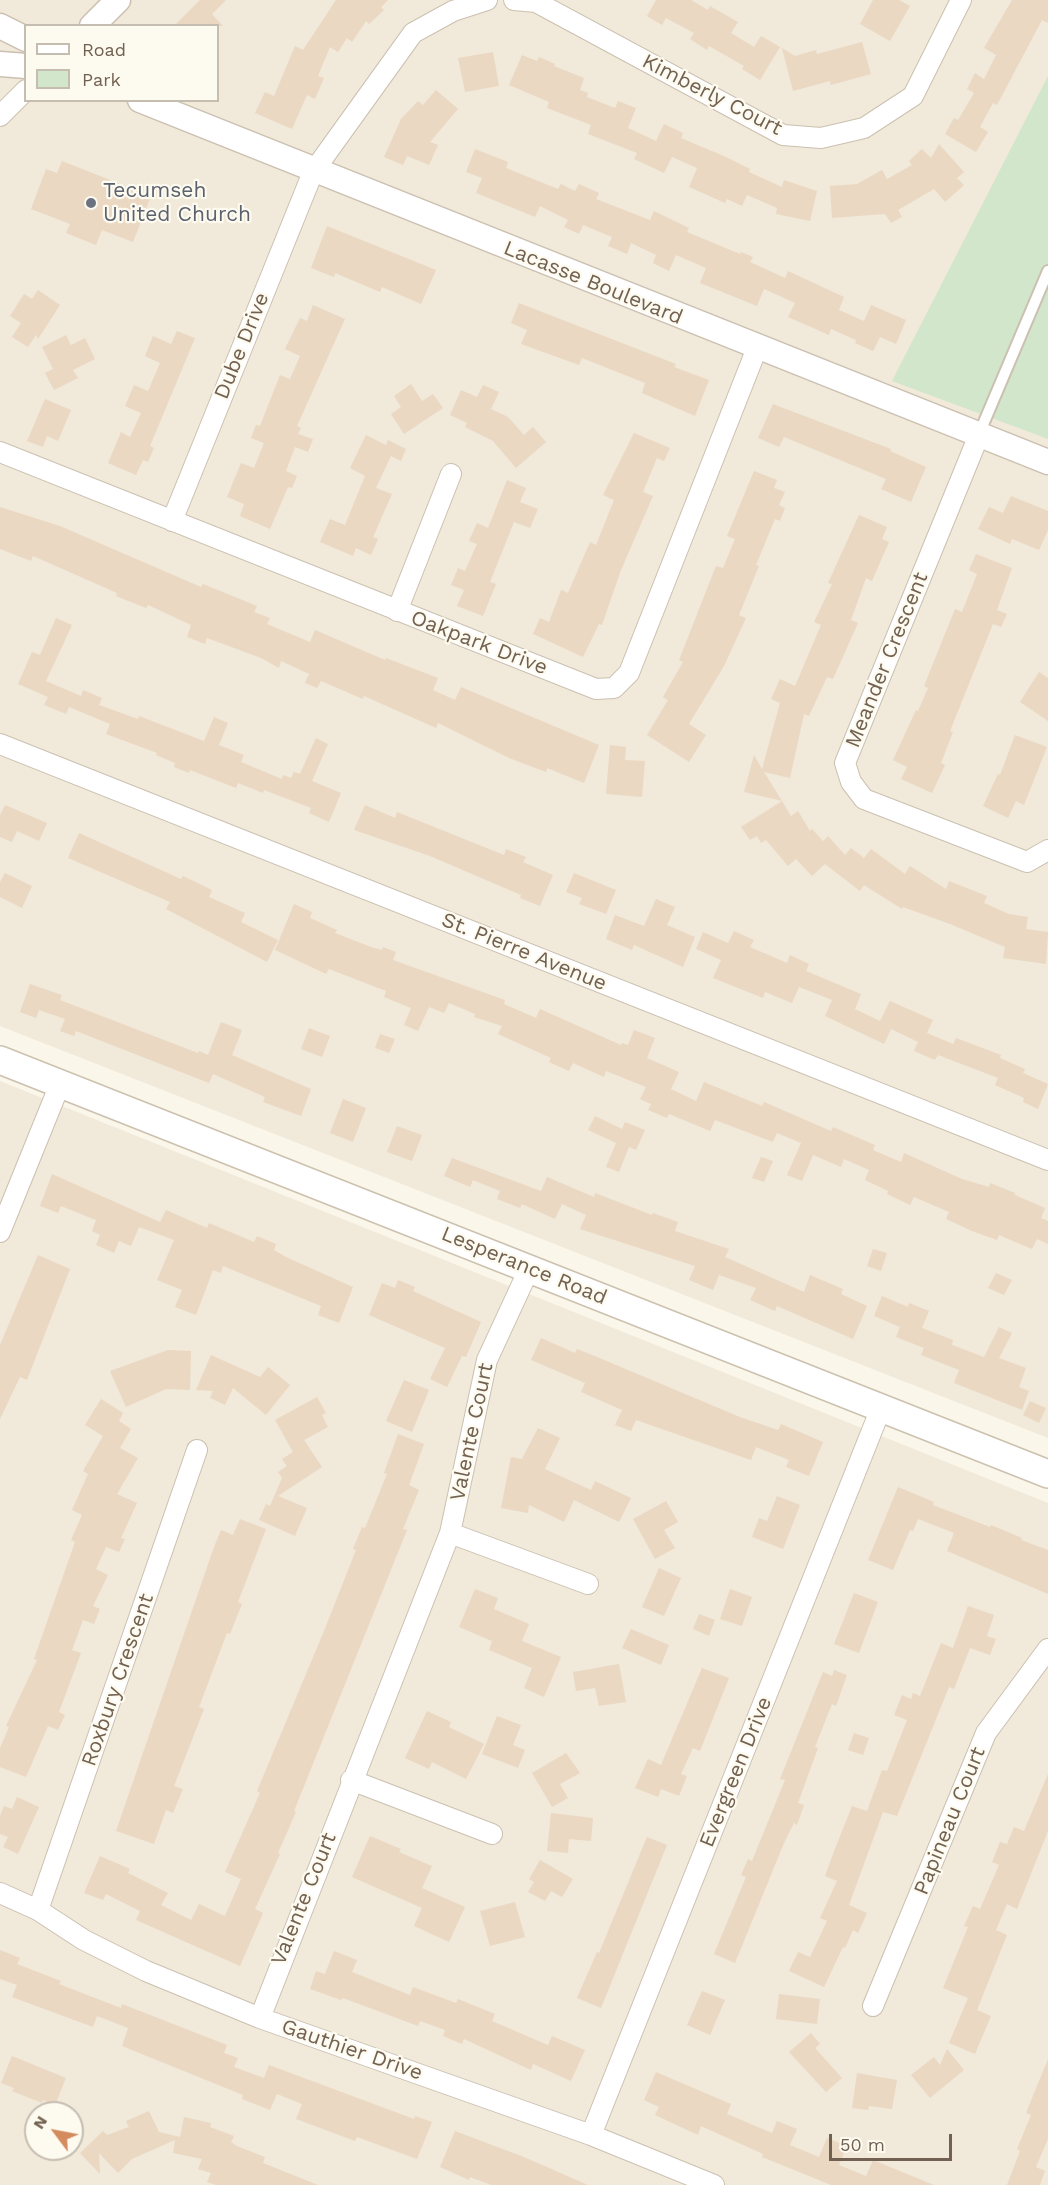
<!DOCTYPE html>
<style>
body{margin:0}
#map{position:relative;width:1048px;height:2185px;overflow:hidden;background:#faf6ea;font-family:"Work Sans",sans-serif}
canvas{display:block}
.legend{position:absolute;left:24px;top:24px;width:195px;height:78px;box-sizing:border-box;background:#fdfaf0;border:2px solid #c5bdb0;margin:0;padding:8px 10px;list-style:none;font-size:18px;color:#726150}
.legend li{display:flex;align-items:center;gap:12px;height:30px}
.legend b{width:30px;border:2px solid #c5bdb0}
.north{position:absolute;left:24px;top:2101px;width:60px;height:60px;box-sizing:border-box;background:#fdfaf0;border:2px solid #c5bdb0;border-radius:50%;rotate:302deg;font-size:16px;font-weight:700;line-height:24px;text-align:center;color:#726150}
.north::after{content:'';display:block;margin:auto;width:21px;height:27px;background:#d48b5e;clip-path:polygon(50% 0,100% 100%,50% 72%,0 100%)}
.scale{position:absolute;left:829px;top:2134px;width:123px;height:27px;box-sizing:border-box;border:3px solid #726150;border-top:0;padding-left:8px;font-size:18px;line-height:21px;white-space:nowrap;color:#726150;-webkit-text-stroke:4px #fdfaf0;paint-order:stroke}
</style>
<div id="map">
<canvas width="1048" height="2185"></canvas>
<ul class="legend">
<li><b style="height:8px;background:#fff"></b>Road</li>
<li><b style="height:16px;background:#d1e6ca"></b>Park</li>
</ul>
<div class="north">N</div>
<div class="scale">50 m</div>
</div>
<script>
const ctx = document.querySelector('canvas').getContext('2d');
ctx.lineJoin = 'round';
function fill(path, color) {
  ctx.fillStyle = color;
  ctx.fill(path, 'evenodd');
}
function trace(path, color, width, dash) {
  ctx.strokeStyle = color;
  ctx.lineWidth = width;
  ctx.lineCap = dash ? 'butt' : 'round';
  ctx.setLineDash(dash || []);
  ctx.stroke(path);
}
function label(font, color, halo, rows, align = 'center') {
  ctx.font = font + ' "Work Sans",sans-serif';
  ctx.lineWidth = 4.5;
  ctx.setLineDash([]);
  ctx.textBaseline = 'middle';
  ctx.strokeStyle = halo;
  ctx.fillStyle = color;
  for (const [text, x, y, turn = 0] of rows) {
    ctx.save();
    ctx.translate(x, y);
    ctx.rotate((+turn || 0) * Math.PI / 180);
    ctx.textAlign = isNaN(turn) ? turn : align;
    if (halo) ctx.strokeText(text, 0, 0);
    ctx.fillText(text, 0, 0);
    ctx.restore();
  }
}
fill(new Path2D(`
 M0 0H1048V1438L0 1026ZM26 26H218V100H26Z
 M0 1081 1048 1503V2185H0ZM36 2113H72V2149H36Z`), '#f1e9d9');
fill(new Path2D(`
 M1048 76V439L892 381Z`), '#d1e6ca');
fill(new Path2D(`
 M200 0H226L212 14 223 26H174Z
 M336 0H388L381 7 384 10 369 24 366 21 352 42 347 38 338 52 330 47 318 76 324 78 315 99 307 95 292 129 255 113 265 92 274 96 295 46 303 50Z
 M656 0H691L708 10 710 6 738 22 731 33 754 47 761 36 780 47 760 80 742 69 744 66 709 46 707 50 690 39 694 33 666 18 662 25 647 16Z
 M873 0H899L910 6 890 41 860 24Z
 M1012 0H1048V23L1042 20 997 105 993 103 980 127 988 132 976 152 945 134 954 118 958 120 974 93 967 89 975 73 984 79 996 55 984 48Z
 M862 42 871 74 831 85 830 81 793 91 782 48 795 56 816 50 817 54Z
 M493 52 499 86 465 92 458 58Z
 M522 55 537 61 539 57 555 64 554 66 584 78 580 90 588 93 587 97 615 108 618 101 636 108 628 128 656 141 664 124 683 133 681 138 726 157 750 169 749 172 782 187 784 180 817 191 810 221 776 214 777 208 747 195 742 206 727 199 725 203 689 187 697 168 672 157 664 173 634 159 637 153 588 134 591 125 547 108 549 102 509 85Z
 M436 90 458 109 430 142 438 145 429 165 407 156 403 165 384 157 401 119 418 101 423 105Z
 M939 144 964 172 957 178 964 185 945 202 934 189 898 210 902 217 891 223 885 214 832 218 830 186 857 184 882 170 887 179 912 165 909 161 922 149 931 158Z
 M475 149 508 162 506 168 558 189 561 184 575 191 579 184 599 193 596 199 650 220 654 211 689 228 687 232 740 254 741 252 753 257 750 262 785 278 788 271 844 297 839 310 864 321 871 305 906 320 896 344 880 337 873 351 855 343 856 340 831 329 829 335 788 317 795 303 764 289 757 306 700 283 706 268 676 255 669 271 653 263 656 255 631 243 627 254 608 246 612 237 583 225 579 234 564 227 568 220 540 206 535 217 476 193 482 178 466 172Z
 M62 161 151 196 133 242 102 230 96 245 66 233 70 224 31 209 46 169 57 173Z
 M327 226 436 270 421 304 382 287 380 292 335 273 334 277 311 268Z
 M38 290 60 305 38 339 36 335 28 347 12 337 21 323 10 316 24 294 32 299Z
 M519 303 676 364 674 367 709 380 695 416 642 393 645 383 582 358 579 365 521 344 527 330 511 323Z
 M313 305 345 319 297 426 301 428 298 434 313 439 308 452 295 447 286 471 297 476 292 488 288 487 270 529 240 516 244 504 227 497 241 463 254 468 264 443 251 438 256 425 260 426 280 375 290 379 300 356 285 349 300 318 307 321Z
 M177 331 195 338 150 446 154 448 148 462 143 460 136 475 108 463 121 432 130 437 141 413 125 406 134 385 148 391 160 363 145 356 153 336 171 344Z
 M66 335 71 345 85 338 95 359 73 370 78 378 54 390 45 373 53 369 42 347Z
 M411 384 422 401 433 394 443 408 404 434 391 414 401 407 394 396Z
 M483 385 499 392 491 409 508 417 524 435 533 427 546 442 516 468 493 441 465 427 467 423 450 415 461 390 477 397Z
 M45 399 71 410 58 441 47 436 43 447 27 441Z
 M773 404 891 449 890 451 926 467 911 502 881 489 886 479 784 437 779 447 758 438Z
 M634 433 670 448 664 461 657 458 643 492 653 496 621 570 602 625 599 624 583 657 533 634 540 618 549 622 561 590 568 593 590 542 596 545 614 500 603 495Z
 M366 435 386 445 388 440 406 449 401 461 391 456 376 488 392 494 373 537 378 539 371 555 356 548 353 556 320 542 330 519 345 525 365 476 350 468Z
 M754 471 777 480 774 488 785 492 779 505 785 508 780 521 775 519 756 565 759 566 739 615 746 618 724 666 689 724 706 735 689 762 647 735 668 700 663 697 683 662 679 660 716 566 723 568 735 539 727 536Z
 M507 480 526 488 520 502 538 509 530 528 514 522 490 582 496 584 483 616 457 606 464 590 451 585 458 568 465 571 477 544 469 541 477 523 488 528Z
 M1011 496 1048 511V530L1039 550 1012 539 1010 544 978 529 989 507 1003 513Z
 M0 507 60 526 201 587 203 584 257 606 254 612 270 618 267 624 310 642 315 630 385 660 386 658 438 678 433 690 455 700 461 687 599 745 584 783 547 768 546 772 509 758 438 723 436 728 364 696 363 699 321 681 317 688 305 683 309 674 281 661 279 668 261 658 207 638 205 644 187 637 191 625 148 605 146 608 116 596 117 593 33 556 31 561 0 549Z
 M859 515 887 527 882 539 889 542 872 581 866 578 851 620 858 623 833 679 827 677 809 716 804 714 790 778 764 772 782 801 744 792 754 755 762 769 780 703 771 699 780 679 795 686 821 625 814 622 832 584 828 583Z
 M976 554 1012 568 997 610 1007 614 1001 627 993 624 950 731 953 732 941 763 945 765 932 793 901 779 907 767 893 760 916 710 918 711 928 688 924 686 955 609 962 612 977 574 969 570Z
 M56 618 72 625 46 681 81 696 83 690 102 698 99 705 138 719 139 716 204 741 214 717 228 723 219 745 244 755 241 762 282 779 283 775 291 778 294 772 300 774 316 738 328 744 312 781 341 793 329 822 309 813 311 808 264 790 263 793 238 783 236 788 190 770 189 773 174 767 175 763 156 755 157 753 106 734 110 724 69 707 66 714 44 705 48 697 18 684 32 652 40 655Z
 M1039 672 1048 678V721L1020 702Z
 M1015 735 1047 747 1024 805 1016 801 1008 818 983 806 998 774 1000 775Z
 M610 745 626 747 625 760 645 761 642 797 606 794Z
 M782 801 791 816 798 811 810 831 812 829 823 841 828 836 845 855 851 848 864 858 871 849 905 874 910 866 946 889 949 881 987 896 984 903 1009 914 1028 917 1026 929 1048 932 1046 964 1003 958 1005 947 950 924 903 907 902 909 864 885 860 891 825 864 812 876 796 859 788 866 766 840 761 843 757 836 750 840 741 827Z
 M5 805 47 823 39 841 17 831 12 842 0 837V815Z
 M365 805 395 818 397 812 504 855 506 849 526 857 523 862 553 875 540 906 520 898 521 895 430 856 354 830Z
 M79 833 181 879 183 876 212 890 209 897 245 913 241 922 278 940 267 962 166 909 170 902 68 858Z
 M5 873 32 886 22 908 0 897V882Z
 M574 873 616 890 606 914 579 904 582 898 566 892Z
 M656 899 675 907 667 925 695 937 683 967 634 945 632 950 606 939 615 915 644 926Z
 M294 904 312 912 310 918 337 930 335 933 371 947 382 950 383 947 396 952 393 960 505 1000 504 1004 536 1018 540 1009 621 1045 622 1043 628 1045 634 1030 655 1038 647 1058 679 1072 671 1089 696 1101 704 1082 762 1106 764 1102 831 1131 833 1127 875 1145 873 1150 901 1162 904 1153 962 1179 989 1187 990 1183 1015 1193V1195L1045 1208 1041 1218 1048 1221V1244L1037 1239 1032 1249 999 1235 997 1240 972 1231 946 1219 949 1212 914 1197 910 1205 887 1194 888 1191 865 1180 869 1170 844 1159 841 1167 813 1155 802 1181 787 1175 801 1143 777 1133 773 1142 715 1120 710 1131 669 1114 667 1118 648 1110 651 1104 640 1099 646 1087 606 1071 604 1077 573 1063 569 1071 549 1062 551 1058 498 1034 502 1026 474 1017 475 1014 449 1003 444 1013 429 1007 418 1031 404 1025 411 1008 384 997 386 991 329 969 326 974 275 950Z
 M734 931 754 940 750 947 787 963 790 955 809 964 806 971 861 994 855 1009 880 1021 890 1001 933 1020 927 1033 953 1044 956 1038 1001 1055 1000 1058 1025 1069 1023 1073 1048 1084 1038 1109 1023 1102 1024 1098 995 1085 998 1078 938 1055 935 1060 914 1051 918 1042 891 1029 884 1044 825 1016 832 1000 799 987 792 1003 765 992 763 998 713 978 721 960 696 949 703 932 728 943Z
 M30 984 62 995 60 1000 198 1053 199 1051 208 1055 221 1022 242 1030 232 1055 311 1089 301 1116 263 1102 265 1097 213 1074 209 1083 76 1031 74 1036 60 1031 65 1019 39 1010 36 1018 20 1012Z
 M309 1028 330 1036 322 1057 301 1049Z
 M380 1034 395 1039 389 1053 375 1048Z
 M343 1099 366 1108 353 1142 330 1133Z
 M595 1116 622 1129 625 1122 645 1130 636 1150 629 1147 619 1172 606 1167 616 1143 588 1130Z
 M397 1126 422 1135 412 1161 387 1152Z
 M761 1157 773 1161 764 1182 752 1178Z
 M452 1158 541 1191 547 1177 594 1197 595 1193 652 1215 653 1213 678 1222 675 1231 729 1249 725 1257 804 1292 810 1275 843 1289 841 1294 867 1306 853 1339 777 1306 775 1311 750 1300 756 1288 719 1275 713 1290 689 1280 695 1266 580 1229 586 1215 562 1204 555 1219 522 1204 520 1208 497 1199 500 1191 473 1180 470 1187 444 1176Z
 M52 1174 160 1222 166 1210 207 1228 209 1223 254 1242 257 1236 276 1244 274 1250 286 1257 353 1287 339 1323 318 1315 321 1306 223 1266 221 1273 213 1270 196 1315 175 1307 182 1290 157 1280 174 1240 139 1227 131 1246 119 1241 114 1253 96 1245 100 1235 92 1231 96 1220 61 1206 58 1213 40 1206Z
 M873 1249 887 1253 881 1271 867 1266Z
 M38 1255 70 1269 27 1380 20 1377 0 1419V1345Z
 M996 1273 1012 1280 1004 1295 988 1288Z
 M398 1280 415 1287 413 1291 481 1322 466 1357 462 1356 447 1387 430 1379 445 1348 369 1315 382 1283 395 1288Z
 M882 1296 908 1307 909 1303 929 1311 922 1328 953 1340 952 1345 984 1357 999 1327 1012 1333 999 1358 1026 1368 1019 1387 1029 1391 1022 1410 954 1383 959 1370 921 1355 924 1348 896 1337 900 1327 874 1316Z
 M541 1338 575 1353 577 1349 597 1357 740 1417 778 1430 781 1424 823 1442 809 1476 786 1467 789 1460 756 1447 751 1460 636 1420 631 1431 615 1425 622 1410 581 1392 585 1383 531 1360Z
 M168 1350 191 1351 190 1390 166 1389 126 1407 110 1371Z
 M211 1355 260 1377 268 1367 290 1385 266 1415 233 1388 225 1405 210 1398 213 1391 196 1390Z
 M404 1380 429 1390 412 1432 386 1421Z
 M317 1397 326 1413 322 1415 328 1427 304 1440 322 1467 278 1496 307 1508 295 1536 259 1520 266 1504 270 1506 282 1478 278 1472 287 1466 282 1459 293 1452 275 1420Z
 M101 1399 123 1413 119 1421 131 1429 120 1448 138 1458 117 1494 137 1503 121 1538 125 1539 119 1552 106 1547 96 1569 108 1575 93 1606 100 1609 94 1624 83 1620 72 1650 81 1653 59 1712 65 1715 58 1730 48 1726 26 1777 0 1767V1748L9 1727 6 1726 37 1660 34 1659 75 1542 71 1540 82 1515 72 1510 88 1474 83 1471 103 1436 85 1425Z
 M1030 1401 1046 1408 1039 1423 1023 1415Z
 M538 1428 560 1438 545 1469 591 1490 595 1481 631 1498 619 1522 574 1500 564 1522 529 1505 528 1513 501 1508 511 1457 522 1459Z
 M398 1434 424 1444 409 1485 419 1490 403 1529 407 1530 294 1811 296 1812 278 1853 280 1854 255 1909 263 1913 240 1966 136 1920 140 1911 106 1894 103 1900 84 1893 100 1856 130 1869 128 1873 168 1893 161 1905 191 1920 199 1904 225 1916 241 1879 225 1872 260 1793 257 1791 324 1631 356 1550 353 1549 362 1527 365 1528 387 1474 384 1473Z
 M898 1487 934 1502 933 1505 990 1527 991 1525 1022 1538 1021 1540 1048 1550V1594L947 1551 954 1533 918 1519 913 1531 910 1530 893 1570 868 1560Z
 M777 1496 800 1505 783 1549 752 1537 759 1518 767 1521Z
 M666 1501 678 1522 664 1530 675 1548 655 1559 633 1519Z
 M240 1519 266 1529 238 1602 242 1604 230 1634 227 1633 199 1707 204 1709 174 1786 183 1789 173 1813 166 1810 154 1844 116 1831 214 1547 221 1530 233 1535Z
 M659 1568 681 1578 664 1616 642 1607Z
 M475 1589 498 1598 494 1609 529 1624 522 1641 561 1657 544 1697 524 1688 532 1668 489 1650 492 1641 459 1627Z
 M730 1589 752 1597 742 1626 720 1619Z
 M854 1593 878 1602 859 1653 834 1644Z
 M968 1606 994 1615 987 1636 996 1639 990 1655 970 1648 954 1689 949 1687 897 1816 883 1812 849 1905 867 1913 858 1933 853 1930 845 1948 843 1947 824 1987 789 1971 798 1952 810 1957 827 1921 820 1918 837 1881 825 1876 833 1854 852 1806 867 1811 882 1770 887 1771 907 1720 894 1715 902 1695 911 1699 913 1693 920 1696 941 1643 953 1648Z
 M699 1614 715 1620 709 1636 693 1629Z
 M631 1629 669 1645 661 1665 622 1648Z
 M619 1664 626 1702 599 1706 595 1688 576 1691 573 1672Z
 M702 1668 729 1678 700 1751 693 1748 681 1774 687 1776 679 1796 661 1789 658 1797 635 1788 648 1759 661 1765Z
 M834 1670 847 1675 836 1706 832 1704 815 1747 818 1748 798 1803 804 1805 797 1825 794 1823 784 1843 735 1963 714 1954 746 1877 741 1875 748 1859 752 1861 785 1780 780 1779 823 1672 832 1676Z
 M427 1711 451 1722 449 1727 484 1744 466 1779 432 1762 429 1769 405 1758Z
 M497 1716 521 1725 513 1745 525 1750 518 1768 482 1754Z
 M854 1733 869 1738 863 1755 848 1750Z
 M566 1753 580 1773 560 1784 568 1798 552 1807 532 1773Z
 M1048 1774V1831L1017 1909 1007 1904 996 1930 1007 1935 977 2010 991 2016 975 2054 949 2043 968 1998 943 1988 968 1927 964 1926 973 1906 980 1909 999 1865 992 1862 1000 1842 1007 1844 1014 1827 1024 1831Z
 M17 1797 39 1807 18 1854 3 1847 8 1837 0 1834V1816L4 1806 12 1809Z
 M551 1813 593 1818 591 1841 569 1839 568 1853 547 1851Z
 M370 1836 401 1849 399 1852 432 1866 422 1888 465 1907 449 1942 414 1926 422 1908 352 1877Z
 M647 1837 667 1845 601 2008 577 1998 597 1952 599 1953Z
 M540 1860 573 1879 562 1897 551 1891 545 1901 528 1892 534 1882 529 1879Z
 M515 1902 525 1937 490 1946 480 1911Z
 M0 1950 20 1958 17 1964 61 1981 59 1984 121 2008 122 2004 227 2045 224 2053 238 2058 234 2067 264 2078 269 2065 414 2119 415 2116 432 2122 417 2159 357 2137 355 2141 296 2119 302 2104 277 2094 270 2110 242 2099 243 2095 122 2046 128 2028 97 2016 93 2027 12 1997 17 1985 0 1979Z
 M334 1951 357 1960 352 1972 410 1995 413 1987 456 2003 458 1999 495 2014 492 2021 548 2045 552 2036 585 2050 571 2081 533 2064 531 2070 464 2039 462 2044 443 2036 445 2030 420 2021 418 2026 343 1998 341 2000 310 1989 316 1971 325 1974Z
 M702 1991 725 2000 710 2035 687 2025Z
 M779 1994 820 1999 817 2024 776 2019Z
 M811 2033 820 2044 815 2048 842 2078 826 2092 789 2052Z
 M947 2049 964 2070 930 2098 911 2075 934 2057 940 2065Z
 M12 2056 66 2078 55 2105 43 2100 42 2103 12 2091 14 2088 1 2083Z
 M1048 2059V2139L1036 2167 1045 2171 1040 2185H1007L1020 2151 1017 2149 1031 2115 1026 2113Z
 M656 2072 731 2104 727 2114 772 2133 777 2121 797 2129 790 2145 819 2157 827 2138 847 2146 839 2165 866 2176 873 2160 934 2185H831L762 2157 763 2154 701 2126 698 2135 655 2115 659 2107 644 2100Z
 M857 2073 897 2080 892 2109 869 2106 868 2110 852 2108Z
 M149 2111 159 2132 180 2137 184 2117 211 2123 210 2127 234 2136 231 2142 237 2146 265 2157 263 2163 318 2185H216L207 2182 211 2173 198 2169 202 2159 173 2153 175 2140 132 2159 118 2173 99 2153 100 2174 80 2153 103 2131 107 2135 129 2127 126 2121Z
 M455 2131 524 2157 588 2185H491L470 2177 469 2180 440 2167Z`), '#ead8c3');
const service = new Path2D(`
 M979 434 1048 271`);
const minor = new Path2D(`
 M514 0 536 2 783 135 821 138 864 128 913 96 961 0
 M0 116 26 90
 M979 435 845 763 851 782 864 799 1027 862 1048 850
 M0 452 596 689 614 688 629 673 757 348
 M172 521 313 172 413 33 453 11 487 0
 M397 611 451 474
 M0 744 1048 1160
 M0 1232 60 1084
 M450 1533 588 1584
 M351 1780 492 1834
 M0 1893 38 1910 84 1940 146 1971 260 2018 591 2135 714 2185
 M38 1910 197 1450
 M873 2006 986 1733 1048 1649
 M260 2018 450 1533 487 1360 530 1267
 M591 2135 881 1408`);
const tertiary = new Path2D(`
 M0 26 26 39
 M92 26 118 0
 M0 64 26 66
 M140 100 1048 462`);
const secondary = new Path2D(`
 M0 1060 1048 1474`);
trace(service, '#cbc0b1', 14);
trace(minor, '#cbc0b1', 22);
trace(tertiary, '#cbc0b1', 27);
trace(secondary, '#cdc1af', 30);
trace(service, '#fff', 10);
trace(minor, '#fff', 20);
trace(tertiary, '#fff', 24);
trace(secondary, '#fff', 27);
for (const [x, y, r, color] of [
 [91,203,6,"#6b7280"]
]) {
  const dot = new Path2D();
  dot.arc(x, y, r, 0, 2 * Math.PI);
  ctx.fillStyle = color;
  ctx.fill(dot);
  trace(dot, '#fdfaf0', 2);
}
label('21px', '#726150', '#fdfaf0', [
 ["Kimberly Court",712,95,27],
 ["Lacasse Boulevard",593,283,22],
 ["Dube Drive",242,346,-68],
 ["Oakpark Drive",479,643,21],
 ["Meander Crescent",887,660,-68],
 ["St. Pierre Avenue",524,952,22],
 ["Lesperance Road",524,1266,22],
 ["Valente Court",472,1432,-78],
 ["Roxbury Crescent",118,1680,-71],
 ["Evergreen Drive",736,1772,-68],
 ["Papineau Court",950,1821,-68],
 ["Valente Court",304,1899,-68],
 ["Gauthier Drive",352,2050,19]
]);
label('21px', '#5b616d', '#fdfaf0', [
 ["Tecumseh",103,191],
 ["United Church",103,215]
], 'left');
</script>
